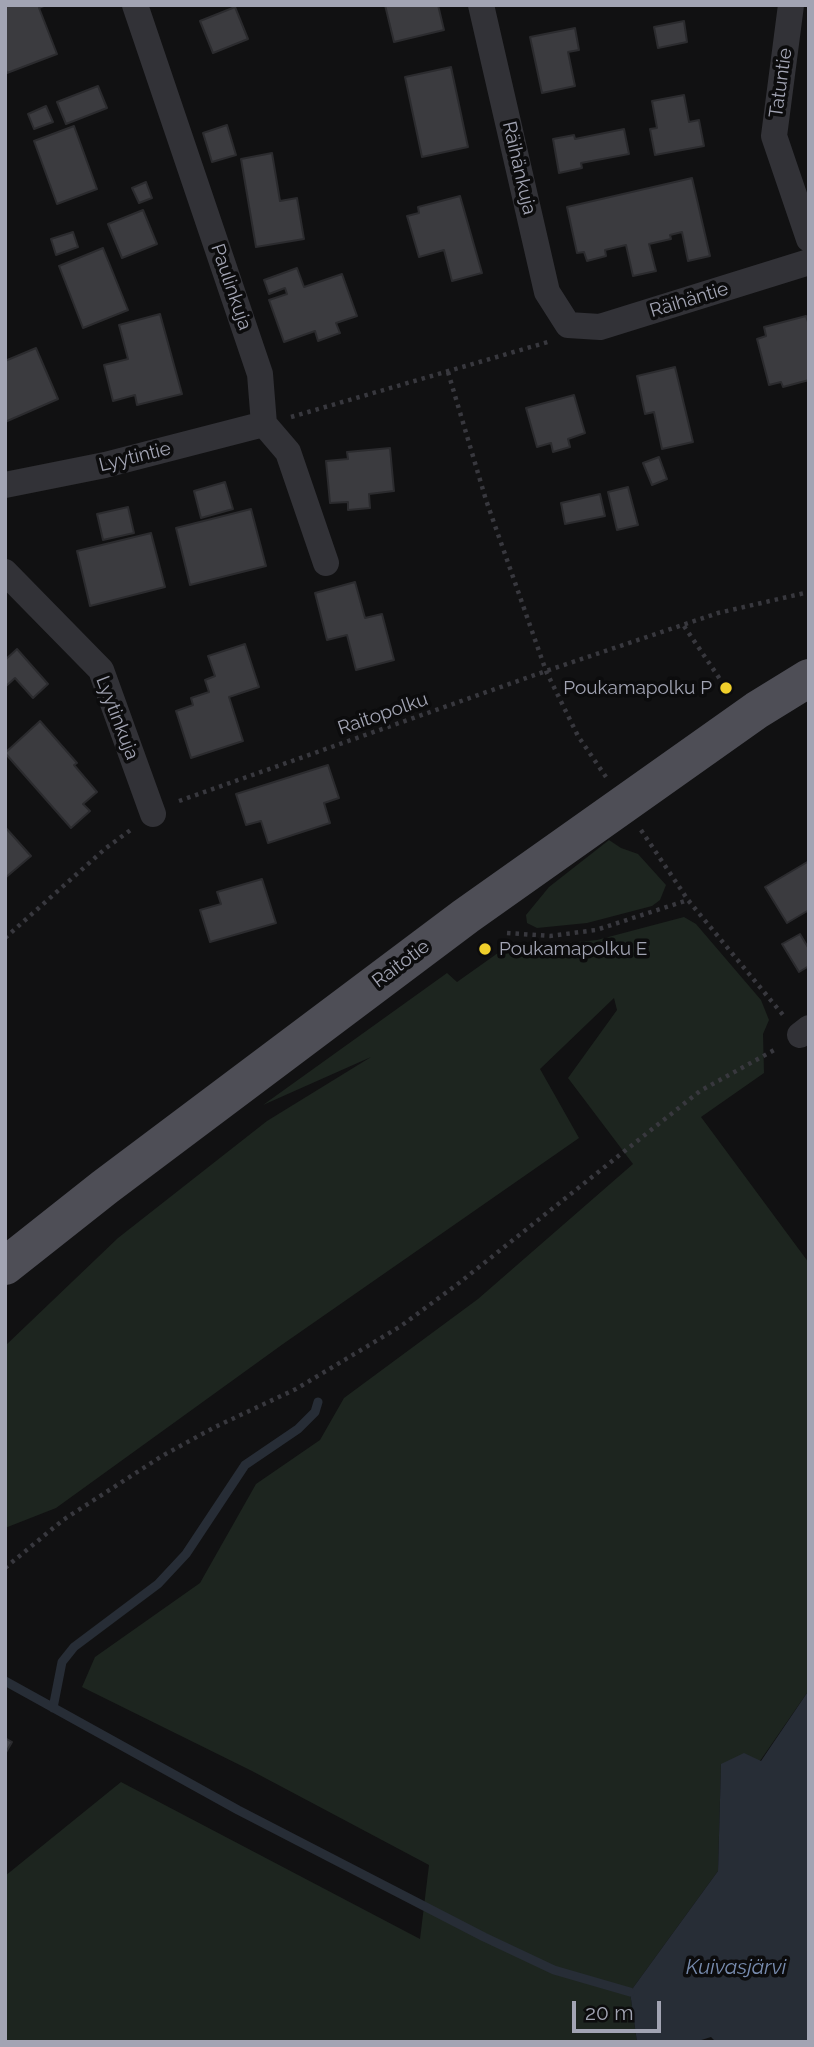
<!DOCTYPE html>
<meta charset="utf-8">
<style>
body{margin:0}
#map{position:relative;width:814px;height:2047px;overflow:hidden;background:#111112;font-family:Raleway,sans-serif}
canvas{display:block}
.frame{position:absolute;inset:0;border:7px solid #a2a4b3;pointer-events:none}
.scale{position:absolute;left:572px;top:2001px;width:89px;height:32px;box-sizing:border-box;border:4px solid #a2a4b3;border-top:0;padding-left:9px;font-size:21px;line-height:24px;white-space:nowrap;color:#a2a4b3;-webkit-text-stroke:5px #0c0c0d;paint-order:stroke}
</style>
<div id="map">
<canvas width="814" height="2047"></canvas>
<div class="frame"></div>
<div class="scale">20 m</div>
</div>
<script>
const ctx = document.querySelector('canvas').getContext('2d');
ctx.lineJoin = 'round';
function fill(path, color) {
  ctx.fillStyle = color;
  ctx.fill(path, 'evenodd');
}
function trace(path, color, width, dash) {
  ctx.strokeStyle = color;
  ctx.lineWidth = width;
  ctx.lineCap = dash ? 'butt' : 'round';
  ctx.setLineDash(dash || []);
  ctx.stroke(path);
}
function label(font, color, halo, rows, align = 'center') {
  ctx.font = font + ' Raleway,sans-serif';
  ctx.lineWidth = 7;
  ctx.setLineDash([]);
  ctx.textBaseline = 'middle';
  ctx.strokeStyle = halo;
  ctx.fillStyle = color;
  for (const [text, x, y, turn = 0] of rows) {
    ctx.save();
    ctx.translate(x, y);
    ctx.rotate((+turn || 0) * Math.PI / 180);
    ctx.textAlign = isNaN(turn) ? turn : align;
    if (halo) ctx.strokeText(text, 0, 0);
    ctx.fillText(text, 0, 0);
    ctx.restore();
  }
}
fill(new Path2D(`
 M609 840 621 848 638 854 666 885 660 900 652 906 587 923 537 928 527 923 526 915 549 887Z
 M684 917 696 924 761 1000 769 1020 763 1034 764 1073 701 1117 809 1263V1690L760 1761 721 1765 718 1871 630 1992 637 2042H5V1876L121 1782 420 1939 429 1865 252 1771 82 1687 95 1657 200 1583 256 1484 320 1440 344 1398 478 1299 633 1164 568 1078 617 1010 614 998 540 1069 579 1138 283 1344 56 1508 5 1528V1346L118 1238 267 1121 371 1057 263 1105 447 973 457 982 512 943 548 945 597 940Z`), '#1d251f');
fill(new Path2D(`
 M809 1690V2042H716L711 2037 695 2042H637L630 1992 718 1871 721 1764 744 1753 761 1761Z`), '#272d36');
trace(new Path2D(`
 M5 1681 238 1810 484 1937 554 1970 630 1992
 M53 1708 62 1662 74 1647 158 1584 186 1554 245 1465 298 1429 315 1412 318 1402`), '#272d36', 9);
const building = new Path2D(`
 M5 5H46L39 8 57 54 7 73 5 67Z
 M385 5H438L444 30 394 42Z
 M235 7 248 39 213 53 200 21Z
 M684 21 687 42 658 48 654 27Z
 M575 28 579 50 568 52 575 86 542 93 530 37Z
 M451 67 468 147 422 157 405 77Z
 M98 86 107 108 66 124 57 102Z
 M684 95 689 122 699 120 704 146 655 155 650 129 657 128 652 101Z
 M46 106 53 122 34 129 28 114Z
 M227 125 236 155 212 162 203 133Z
 M74 126 97 189 57 204 34 141Z
 M624 129 629 154 581 163 582 168 559 173 553 139 574 135 575 139Z
 M272 153 280 201 297 198 304 239 256 247 241 159Z
 M692 178 710 256 688 261 682 232 670 235 671 239 649 244 656 271 633 276 626 245 605 250 606 256 587 261 584 252 577 253 567 207Z
 M146 182 152 198 139 203 132 188Z
 M460 196 482 273 452 281 444 250 419 257 407 216 419 213 418 207Z
 M143 210 157 244 122 258 108 224Z
 M73 232 78 247 56 255 51 239Z
 M103 248 128 310 83 328 59 266Z
 M297 268 304 287 342 274 357 316 336 323 340 333 318 341 315 331 284 342 269 300 287 294 285 288 269 294 264 280Z
 M160 314 182 394 137 405 135 395 113 401 104 365 128 359 119 325Z
 M806 316 809 325V380L783 387 781 382 769 385 757 339 766 336 764 327Z
 M36 348 58 399 5 422V361Z
 M675 367 693 442 662 449 654 412 645 414 637 376Z
 M574 395 585 433 568 439 570 447 553 452 551 443 537 447 526 408Z
 M390 448 394 491 369 494 370 508 348 510V502L330 503 326 461 348 459 347 452Z
 M659 457 667 479 652 485 643 463Z
 M225 482 233 509 201 518 194 491Z
 M628 487 638 525 617 530 608 492Z
 M600 494 605 516 565 524 561 503Z
 M128 507 134 533 103 540 97 514Z
 M251 509 266 566 190 585 176 528Z
 M151 533 165 587 90 606 77 551Z
 M355 582 365 618 382 614 394 660 356 670 347 635 327 640 315 593Z
 M245 644 259 687 229 697 243 741 191 758 176 711 193 705 191 698 209 692 205 680 215 676 208 656Z
 M17 649 48 684 33 698 15 678 5 687V660Z
 M40 721 77 763 74 765 97 792 83 804 90 811 71 828 5 753Z
 M328 765 339 798 324 803 330 823 268 843 261 821 246 825 236 794Z
 M5 827 31 856 5 878Z
 M809 861V910L787 923 765 887Z
 M262 879 276 923 210 942 200 910 221 904 217 892Z
 M800 934 809 949V966L799 972 782 944Z
 M5 1738 12 1742 5 1754Z`);
fill(building, '#3b3b3f');
trace(building, '#2b2b2e', 2);
trace(new Path2D(`
 M448 372 486 500 546 671 578 736 606 777
 M291 417 548 342
 M684 626 726 688
 M179 801 546 671 718 613 809 592
 M641 830 688 900 783 1015
 M507 933 550 936 596 930 688 900
 M5 938 106 848 132 829
 M5 1568 63 1520 162 1456 215 1427 296 1389 401 1326 459 1283 700 1091 776 1049`), '#38383e', 4.5, [3.5, 5]);
trace(new Path2D(`
 M135 5 260 374 264 424 288 452 326 563
 M481 5 547 292 568 325 600 327 809 262
 M791 5 774 136 809 239
 M5 485 105 465 264 424
 M5 572 101 670 153 814
 M800 1035 809 1028`), '#323237', 26);
trace(new Path2D(`
 M5 1266 105 1187 466 916 757 710 809 678`), '#4e4e56', 38);
for (const [x, y, r, color] of [
 [726,688,7,"#f0cf2b"],
 [485,949,7,"#f0cf2b"]
]) {
  const dot = new Path2D();
  dot.arc(x, y, r, 0, 2 * Math.PI);
  ctx.fillStyle = color;
  ctx.fill(dot);
  trace(dot, '#0c0c0d', 2.5);
}
label('19px', '#a2a4b3', '#0c0c0d', [
 ["Tatuntie",781,83,-82],
 ["Räihänkuja",519,168,77],
 ["Paulinkuja",231,287,71],
 ["Räihäntie",689,300,-17],
 ["Lyytintie",135,457,-14],
 ["Raitopolku",383,714,-19],
 ["Lyytinkuja",117,718,69],
 ["Raitotie",401,964,-37]
]);
label('19px', '#a2a4b3', '#0c0c0d', [
 ["Poukamapolku P",712,688],
 ["Poukamapolku E",499,949,"left"]
], 'right');
label('italic 21px', '#788caf', '#0c0c0d', [
 ["Kuivasjärvi",736,1968]
]);
</script>
